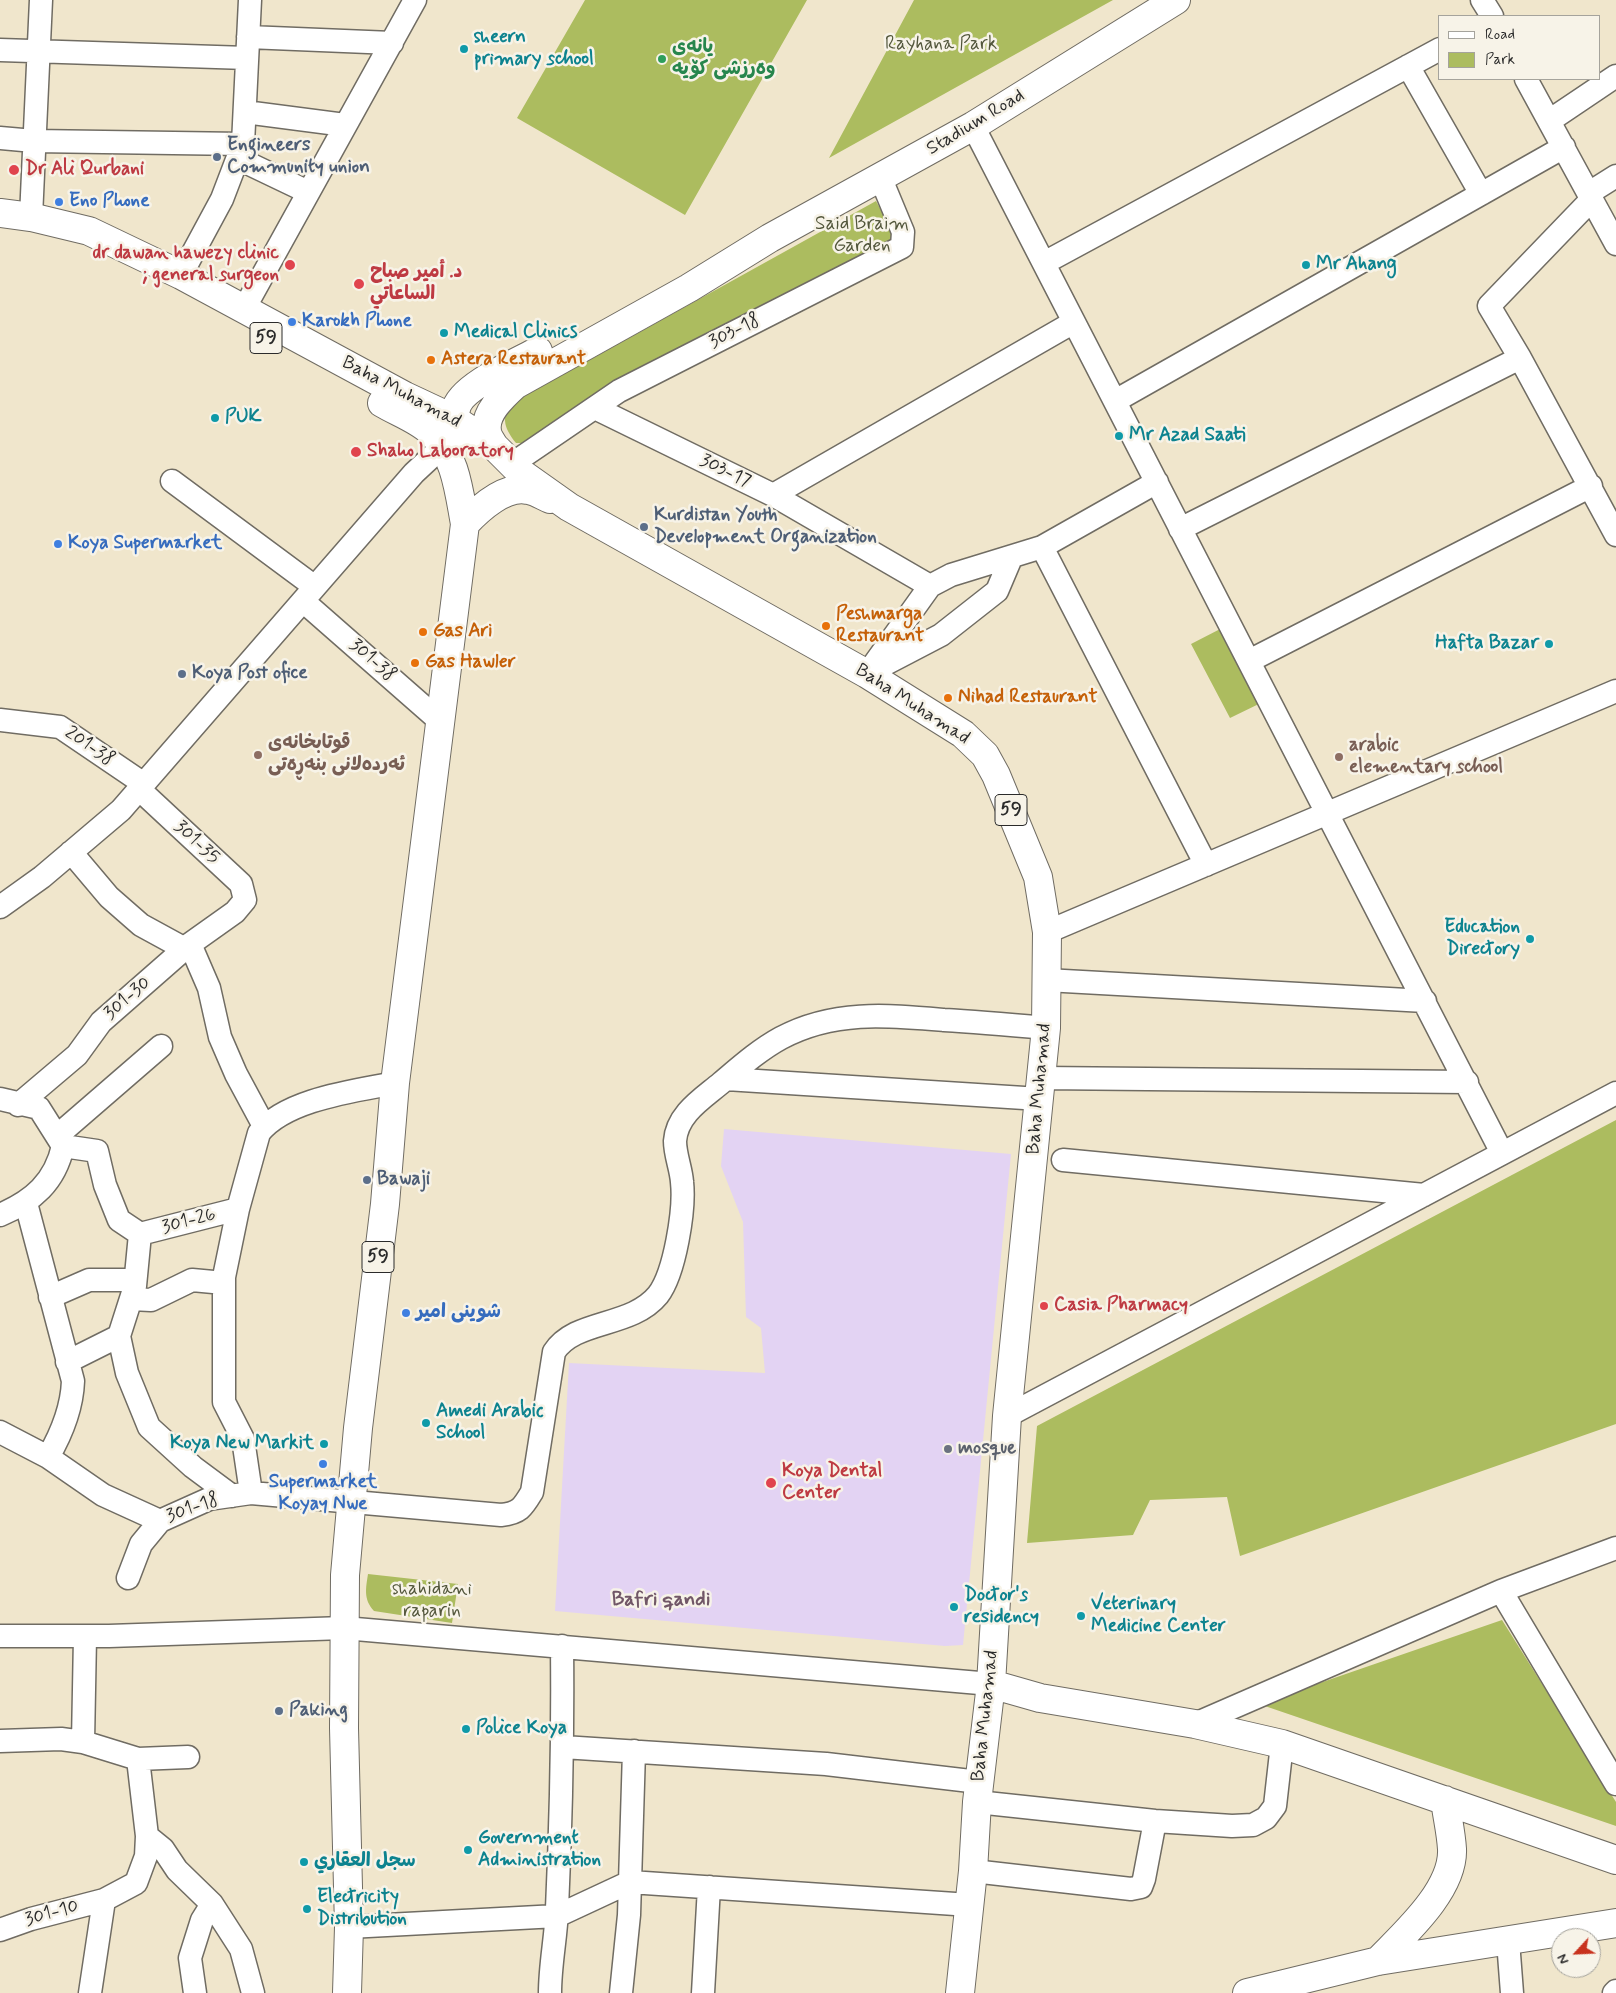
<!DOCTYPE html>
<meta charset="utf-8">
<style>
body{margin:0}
#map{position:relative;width:1616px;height:1993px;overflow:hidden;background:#f0e6cc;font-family:Mynerve,sans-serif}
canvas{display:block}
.legend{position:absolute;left:1438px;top:15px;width:162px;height:65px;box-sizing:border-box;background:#f7f3e8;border:1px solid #a5a39c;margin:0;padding:6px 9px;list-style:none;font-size:15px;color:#2b2b2b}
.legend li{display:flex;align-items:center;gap:10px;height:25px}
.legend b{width:25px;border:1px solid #a5a39c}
.north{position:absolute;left:1551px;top:1928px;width:50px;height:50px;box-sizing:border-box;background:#f7f3e8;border:1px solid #a5a39c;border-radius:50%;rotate:245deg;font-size:14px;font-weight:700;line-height:20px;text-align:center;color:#2b2b2b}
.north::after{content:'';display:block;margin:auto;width:18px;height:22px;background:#c8321e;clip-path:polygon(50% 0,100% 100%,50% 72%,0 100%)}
</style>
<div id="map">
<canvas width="1616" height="1993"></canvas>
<ul class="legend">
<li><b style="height:6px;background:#fff"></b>Road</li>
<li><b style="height:14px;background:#acbc5f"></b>Park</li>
</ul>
<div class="north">N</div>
</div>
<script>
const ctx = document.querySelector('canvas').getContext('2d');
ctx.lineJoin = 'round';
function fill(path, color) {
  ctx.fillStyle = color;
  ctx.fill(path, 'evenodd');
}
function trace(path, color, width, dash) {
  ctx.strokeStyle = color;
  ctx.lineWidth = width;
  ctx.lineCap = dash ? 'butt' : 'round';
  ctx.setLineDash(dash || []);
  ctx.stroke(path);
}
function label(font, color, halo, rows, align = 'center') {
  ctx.font = font + ' Mynerve,"Playpen Sans Arabic",sans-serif';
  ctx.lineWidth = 5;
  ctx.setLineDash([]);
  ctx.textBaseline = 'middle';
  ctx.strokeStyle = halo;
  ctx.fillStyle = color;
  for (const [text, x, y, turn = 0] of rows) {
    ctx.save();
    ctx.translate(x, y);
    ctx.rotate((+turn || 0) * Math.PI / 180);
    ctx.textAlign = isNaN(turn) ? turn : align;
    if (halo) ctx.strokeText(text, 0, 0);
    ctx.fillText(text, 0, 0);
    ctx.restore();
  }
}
fill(new Path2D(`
 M724 1129 1011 1154 963 1645 945 1646 555 1611 569 1363 765 1373 761 1328 746 1317 743 1222 721 1166Z`), '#e3d3f3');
fill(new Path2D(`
 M585 0H807L685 215 517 118Z
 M914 0H1113L829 158Z
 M876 201 899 243 525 443H516C505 429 501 419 510 404Z
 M1226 626 1267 700 1230 718 1191 644Z
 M1616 1120V1424L1240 1556 1227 1497 1150 1500 1133 1535 1027 1543 1037 1426Z
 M368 1574 458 1584 452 1623 374 1611C363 1599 366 1588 368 1574Z
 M1502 1620 1616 1802V1826L1259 1704Z`), '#acbc5f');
const minor = new Path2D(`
 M1482 0 1492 16
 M248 37 392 43
 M0 50 247 58
 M1408 66 1481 194
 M1526 79 1616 244
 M245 112 345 125
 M1549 121 1616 76
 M973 126 1502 1153
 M0 138 34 141 243 144
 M239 159 308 192
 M1589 193 1616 176
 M1592 199 1489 306 1520 358 1616 535
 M31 217 41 0
 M1044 263 1440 49
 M181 275 222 199 243 144 250 0
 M244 309 415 0
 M1115 401 1564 147
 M595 408 773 495 930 586
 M512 464 619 391 902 247 903 232 881 179
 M172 481 315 587
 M773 495 1074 322
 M1180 529 1520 358
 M1042 547 1206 865
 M303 601 441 722
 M1249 661 1591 486
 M872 671 941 635 997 591 1011 558
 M867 674 930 586 951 575 1042 547 1157 482
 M0 720 60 727 144 784
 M71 852 109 897 141 925 185 949
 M0 907 42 877 121 810 414 473 442 447
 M1047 932 1616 691
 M190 944 209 988 220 1037 236 1074 264 1126
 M1046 980 1425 1001
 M1041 1078 1467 1082
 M726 1079 1040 1099
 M0 1099 39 1108 63 1146
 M18 1105 77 1055 101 1022 190 944 235 912 245 900 241 884 140 790
 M57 1136 161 1046
 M63 1146 97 1151 105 1185 119 1220 140 1234 135 1286 119 1336 127 1373 149 1427 193 1467 232 1496
 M1063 1160 1424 1195
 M26 1203 73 1381C72 1409 62 1433 48 1457
 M0 1215C33 1201 55 1182 63 1146
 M140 1234 238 1209
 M50 1297 89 1280H135
 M131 1299 151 1300 192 1280 224 1283
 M67 1362 119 1336
 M1007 1416 1616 1093
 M0 1432 48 1457 103 1495 160 1521
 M251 1493 243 1439 224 1402V1277L238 1209 259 1133C286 1099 355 1091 395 1083
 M128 1578 141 1544 160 1521 209 1499 251 1493 501 1515C520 1513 523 1507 532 1492L554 1352C575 1319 631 1328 658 1295 675 1273 685 1209 682 1182 681 1168 675 1155 675 1141 677 1114 702 1099 721 1083 740 1067 759 1050 781 1038 833 1010 887 1015 944 1020 978 1022 1012 1025 1046 1028
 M1501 1591 1616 1784
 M0 1636H109L344 1628 991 1684
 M1195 1724 1501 1591 1616 1548
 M0 1741 61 1739 83 1742 138 1759 188 1757
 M83 1742 85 1637
 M563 1747 826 1764 979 1782
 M138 1759 147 1836 163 1849 177 1870 212 1904 241 1949 253 1993
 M977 1802 1155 1821 1232 1826 1253 1825 1266 1818 1275 1806 1282 1744
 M973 1871 1131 1889 1141 1887 1144 1879 1155 1821
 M349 1927 557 1916 630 1882 970 1905
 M0 1930 31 1919 104 1900 136 1883 146 1856 147 1836
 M1508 1941 1512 1993
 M90 1993 104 1900
 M195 1993 190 1958 202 1920 212 1904
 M550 1993C550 1964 556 1938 557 1909 561 1821 563 1734 562 1646
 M621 1993 629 1915 634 1751
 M703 1993 709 1887
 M1614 1993 1616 1991`);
const major = new Path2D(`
 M0 213 31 217 89 231 181 275 405 396 452 418 494 446 521 473 569 507 867 674 963 734 985 755 996 775 1038 877 1047 932 1046 1028 1007 1416 991 1684 977 1802 973 1871 960 1993
 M454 436C454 427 454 417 456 409 460 387 518 362 538 351
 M494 446C492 442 487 436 487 431 484 413 503 396 515 385L689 288 770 238 973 126 1176 0
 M465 524C479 509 505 485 528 490 535 491 543 496 550 499
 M991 1684 1040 1698 1195 1724 1282 1744 1616 1860
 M1378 1961C1404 1934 1454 1890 1452 1849 1451 1832 1447 1816 1445 1800
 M347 1993 349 1927 344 1728 345 1575 358 1428 385 1204 395 1083 465 524C459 492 456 456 431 432 419 420 397 412 382 403
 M1247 1993 1378 1961 1616 1923`);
trace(minor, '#706c63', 25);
trace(major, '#706c63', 30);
trace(minor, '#fff', 22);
trace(major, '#fff', 28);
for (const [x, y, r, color] of [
 [464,49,5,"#0f9aa8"],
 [662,59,5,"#2e9e5b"],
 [217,157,5,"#5c6f8a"],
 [14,170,6,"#e0444e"],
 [59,202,5,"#3f7fe0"],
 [290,265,6,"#e0444e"],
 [1306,265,5,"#0f9aa8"],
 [359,284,6,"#e0444e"],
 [292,322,5,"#3f7fe0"],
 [444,333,5,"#0f9aa8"],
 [431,360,5,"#e8710a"],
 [215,418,5,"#0f9aa8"],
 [1119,436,5,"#0f9aa8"],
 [356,452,6,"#e0444e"],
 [644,527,5,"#5c6f8a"],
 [58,544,5,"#3f7fe0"],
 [826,626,5,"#e8710a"],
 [423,632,5,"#e8710a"],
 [1549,644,5,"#0f9aa8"],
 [415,663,5,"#e8710a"],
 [182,674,5,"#5c6f8a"],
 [948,698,5,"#e8710a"],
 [258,755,5,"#8d6e63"],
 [1339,757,5,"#8d6e63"],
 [1530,939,5,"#0f9aa8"],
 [367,1180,5,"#5c6f8a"],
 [1044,1306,5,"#e0444e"],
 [406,1313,5,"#3f7fe0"],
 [426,1423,5,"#0f9aa8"],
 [324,1444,5,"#0f9aa8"],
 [948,1449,5,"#6b7280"],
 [323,1464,5,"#3f7fe0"],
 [771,1483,6,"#e0444e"],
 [954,1607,5,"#0f9aa8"],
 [1081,1616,5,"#0f9aa8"],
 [279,1711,5,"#5c6f8a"],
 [466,1729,5,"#0f9aa8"],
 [468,1850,5,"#0f9aa8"],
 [304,1862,5,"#0f9aa8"],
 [307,1909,5,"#0f9aa8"]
]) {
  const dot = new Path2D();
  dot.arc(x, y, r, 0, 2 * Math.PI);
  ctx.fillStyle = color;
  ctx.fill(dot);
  trace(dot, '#f7f3e8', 2);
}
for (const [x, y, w] of [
 [266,338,32],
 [1011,810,32],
 [378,1257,32]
]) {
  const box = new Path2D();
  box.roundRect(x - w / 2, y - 15.5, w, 31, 4);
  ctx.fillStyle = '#f7f3e8';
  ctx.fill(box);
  trace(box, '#2b2b2b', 1);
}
label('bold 18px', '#2b2b2b', null, [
 ["59",266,338],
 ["59",1011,810],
 ["59",378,1257]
]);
label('bold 19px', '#0d838f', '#f7f3e8', [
 ["sheern",474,38],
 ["primary school",474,60],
 ["Mr Ahang",1316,265],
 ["Medical Clinics",454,333],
 ["PUK",225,418],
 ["Mr Azad Saati",1129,436],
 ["Hafta Bazar",1539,644,"right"],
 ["Education",1520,928,"right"],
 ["Directory",1520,950,"right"],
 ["Amedi Arabic",436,1412],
 ["School",436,1434],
 ["Koya New Markit",314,1444,"right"],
 ["Doctor's",964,1596],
 ["residency",964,1618],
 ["Veterinary",1091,1605],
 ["Medicine Center",1091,1627],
 ["Police Koya",476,1729],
 ["Government",478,1839],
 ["Administration",478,1861],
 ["سجل العقاري",314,1862],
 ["Electricity",317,1898],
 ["Distribution",317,1920]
], 'left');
label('19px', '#52563b', '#f7f3e8', [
 ["Rayhana Park",941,45],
 ["Said Braim",862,225],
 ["Garden",862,247],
 ["shahidani",432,1590],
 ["raparin",432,1612]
]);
label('bold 19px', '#27864d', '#f7f3e8', [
 ["یانه‌ی",672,48],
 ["وه‌رزشی كۆیه‌",672,70]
], 'left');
label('19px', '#2b2b2b', '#f7f3e8', [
 ["Stadium Road",976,123,-31],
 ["303-18",735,332,-27],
 ["Baha Muhamad",401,393,28],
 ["303-17",725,472,26],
 ["301-38",372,661,41],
 ["Baha Muhamad",912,705,33],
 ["201-38",89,747,34],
 ["301-35",196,843,43],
 ["301-30",128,999,-41],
 ["Baha Muhamad",1040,1089,-85],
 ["301-26",189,1222,-15],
 ["301-18",193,1509,-20],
 ["Baha Muhamad",986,1716,-84],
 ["301-10",52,1914,-16]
]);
label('bold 19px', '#4e5e75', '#f7f3e8', [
 ["Engineers",227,146],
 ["Community union",227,168],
 ["Kurdistan Youth",654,516],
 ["Development Organization",654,538],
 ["Koya Post ofice",192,674],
 ["Bawaji",377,1180],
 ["Paking",289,1711]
], 'left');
label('bold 19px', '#be3a42', '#f7f3e8', [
 ["Dr Ali Qurbani",25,170],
 ["dr dawan hawezy clinic",279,254,"right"],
 ["; general surgeon",279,276,"right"],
 ["د. أمير صباح",370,273],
 ["الساعاتي",370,295],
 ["Shaho Laboratory",367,452],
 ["Casia Pharmacy",1054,1306],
 ["Koya Dental",782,1472],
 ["Center",782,1494]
], 'left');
label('bold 19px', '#366cbe', '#f7f3e8', [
 ["Eno Phone",69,202],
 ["Karokh Phone",302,322],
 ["Koya Supermarket",68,544],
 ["شوينى امير",416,1313],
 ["Supermarket",323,1483,"center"],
 ["Koyay Nwe",323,1505,"center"]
], 'left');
label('bold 19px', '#c56008', '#f7f3e8', [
 ["Astera Restaurant",441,360],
 ["Peshmarga",836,615],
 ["Restaurant",836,637],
 ["Gas Ari",433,632],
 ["Gas Hawler",425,663],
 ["Nihad Restaurant",958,698]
], 'left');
label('bold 19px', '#785e54', '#f7f3e8', [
 ["قوتابخانه‌ی",268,744],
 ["ئه‌رده‌لانی بنه‌ڕه‌تی",268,766],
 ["arabic",1349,746],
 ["elementary school",1349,768]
], 'left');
label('bold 19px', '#5b616d', '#f7f3e8', [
 ["mosque",958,1449]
], 'left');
label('bold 20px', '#715767', '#f7f3e8', [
 ["Bafri qandi",661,1601]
]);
</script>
